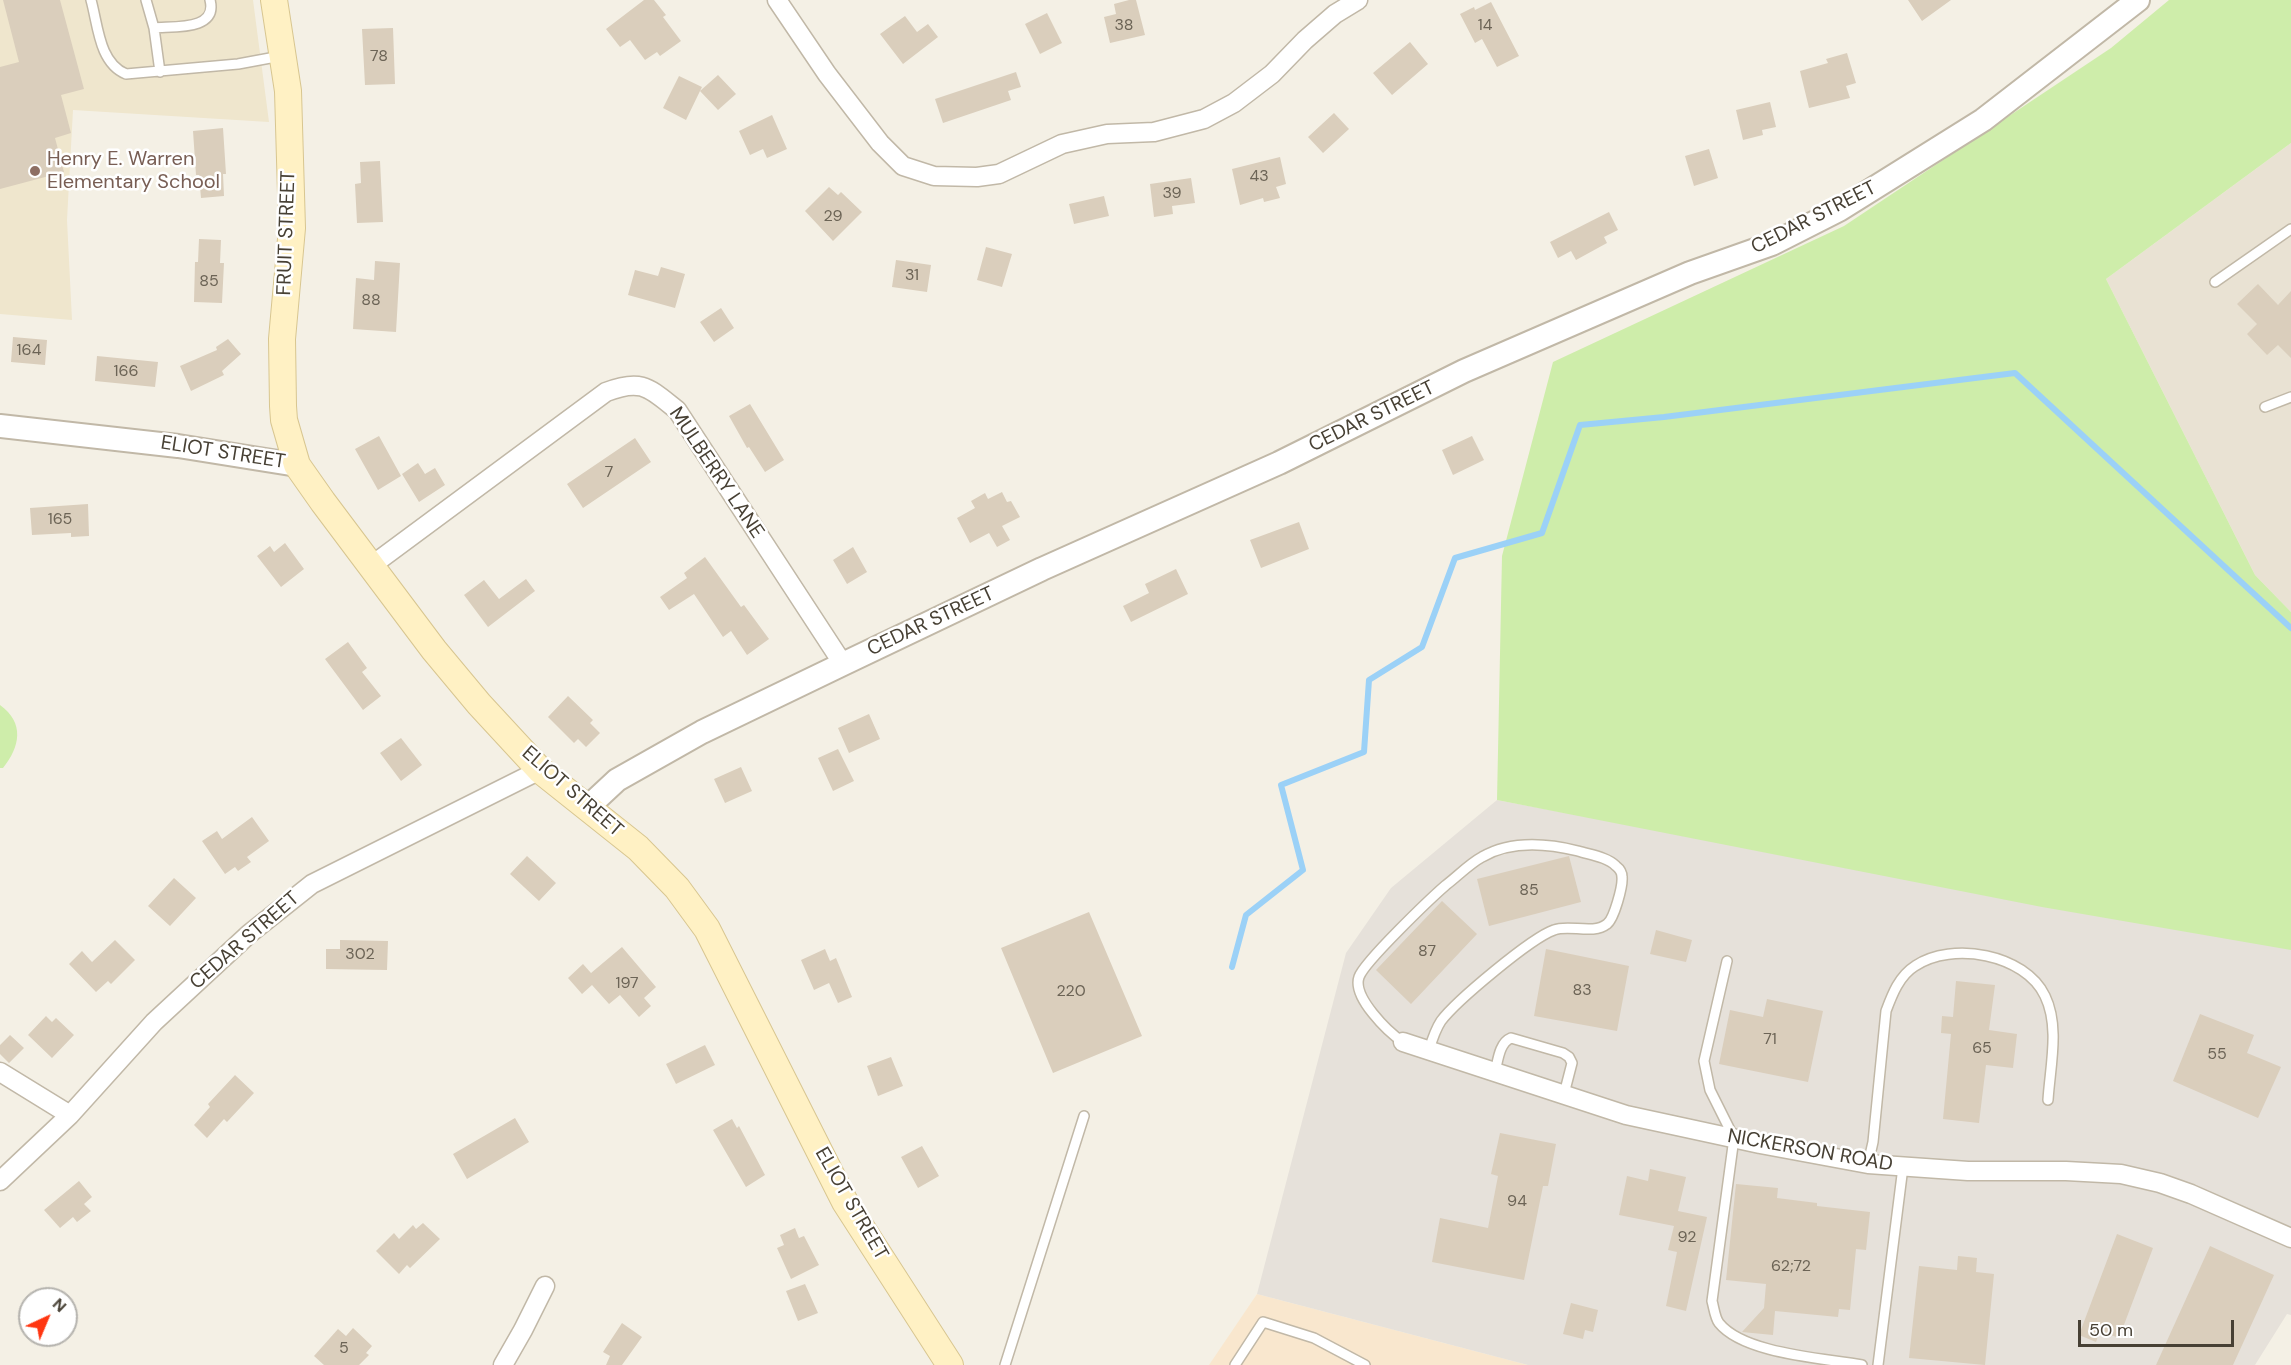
<!DOCTYPE html>
<style>
body{margin:0}
#map{position:relative;width:2291px;height:1365px;overflow:hidden;background:#f4f0e5;font-family:"DM Sans",sans-serif}
canvas{display:block}
.north{position:absolute;left:18px;top:1287px;width:60px;height:60px;box-sizing:border-box;background:#fff;border:2px solid #b5b3ae;border-radius:50%;rotate:44deg;font-size:16px;font-weight:700;line-height:24px;text-align:center;color:#474034}
.north::after{content:'';display:block;margin:auto;width:21px;height:27px;background:#ff3611;clip-path:polygon(50% 0,100% 100%,50% 72%,0 100%)}
.scale{position:absolute;left:2078px;top:1320px;width:156px;height:27px;box-sizing:border-box;border:3px solid #474034;border-top:0;padding-left:8px;font-size:18px;line-height:21px;white-space:nowrap;color:#474034;-webkit-text-stroke:4px #fff;paint-order:stroke}
</style>
<div id="map">
<canvas width="2291" height="1365"></canvas>
<div class="north">N</div>
<div class="scale">50 m</div>
</div>
<script>
const ctx = document.querySelector('canvas').getContext('2d');
ctx.lineJoin = 'round';
function fill(path, color) {
  ctx.fillStyle = color;
  ctx.fill(path, 'evenodd');
}
function trace(path, color, width, dash) {
  ctx.strokeStyle = color;
  ctx.lineWidth = width;
  ctx.lineCap = dash ? 'butt' : 'round';
  ctx.setLineDash(dash || []);
  ctx.stroke(path);
}
function label(font, color, halo, rows, align = 'center') {
  ctx.font = font + ' "DM Sans",sans-serif';
  ctx.lineWidth = 5;
  ctx.setLineDash([]);
  ctx.textBaseline = 'middle';
  ctx.strokeStyle = halo;
  ctx.fillStyle = color;
  for (const [text, x, y, turn = 0] of rows) {
    ctx.save();
    ctx.translate(x, y);
    ctx.rotate((+turn || 0) * Math.PI / 180);
    ctx.textAlign = isNaN(turn) ? turn : align;
    if (halo) ctx.strokeText(text, 0, 0);
    ctx.fillText(text, 0, 0);
    ctx.restore();
  }
}
fill(new Path2D(`
 M2291 143V612L2255 575 2106 279Z`), '#e9e2d3');
fill(new Path2D(`
 M1257 1294 1528 1365H1209Z`), '#f9e7ce');
fill(new Path2D(`
 M1497 800 2291 949V1315L2287 1314 2255 1365H1528L1257 1294 1346 953 1391 888Z`), '#e6e1da');
fill(new Path2D(`
 M0 0H253L269 122 73 110 67 220 72 320 0 314Z`), '#efe6cd');
fill(new Path2D(`
 M2169 0H2291V143L2106 279 2255 575 2291 612V950L2042 907 1497 800 1502 556 1553 362 1844 226 2111 48Z
 M0 705C25 723 20 747 3 768H0Z`), '#ceedaa');
trace(new Path2D(`
 M1232 967 1246 915 1303 870 1281 785 1364 752 1369 680 1422 647 1455 558 1542 533 1580 425 1664 417 2015 373 2291 628`), '#9bd1f7', 6);
fill(new Path2D(`
 M3 0H60L84 89 61 95 71 133 55 138 64 172 0 189V67L19 62Z
 M644 0H654L666 15 663 17 681 41 660 56 657 52 645 60 630 40 620 47 606 29Z
 M1129 0H1136L1145 35 1110 43 1104 17 1116 14 1114 4Z
 M1908 0H1951L1922 21Z
 M1491 2 1519 56 1497 67 1482 39 1475 43 1460 14 1474 7 1475 10Z
 M1047 13 1062 43 1040 54 1025 24Z
 M905 16 917 32 928 24 938 37 903 64 880 34Z
 M393 28 395 84 365 85 362 29Z
 M1410 42 1428 64 1392 95 1373 73Z
 M1847 53 1856 83 1846 86 1850 98 1809 108 1800 71 1828 63 1826 59Z
 M1016 72 1021 87 1008 91 1011 100 943 123 935 99Z
 M718 75 736 94 718 110 700 91 686 120 663 108 679 76 702 87 700 91Z
 M1770 102 1776 127 1762 130 1763 135 1743 140 1736 110Z
 M1334 113 1349 129 1323 153 1308 137Z
 M772 115 787 149 767 158 763 149 750 155 739 131Z
 M223 128 226 174H223L224 196 201 198 199 175H196L193 131Z
 M1709 149 1718 178 1694 186 1685 156Z
 M1280 157 1286 184 1276 187 1280 198 1264 202 1263 198 1240 205 1232 169Z
 M380 161 383 222 357 223 355 184 361 183 360 162Z
 M1191 178 1195 203 1172 206 1173 214 1154 217 1150 184Z
 M829 187 838 195 841 192 862 212 833 241 805 211Z
 M1104 196 1109 216 1074 224 1069 204Z
 M1609 212 1618 230 1604 237 1607 243 1576 260 1571 251 1558 258 1550 242Z
 M199 239 221 240 220 263H224L222 303 194 302 195 262H198Z
 M986 247 1012 254 1002 287 977 280Z
 M896 260 931 265 927 292 892 287Z
 M375 261 400 263 396 332 353 329 356 278 374 280Z
 M661 267 685 274 675 308 628 295 635 270 658 276Z
 M2258 284 2278 305 2291 291V358L2278 345 2267 355 2247 334 2257 324 2237 304Z
 M721 308 734 328 714 342 700 322Z
 M13 337 47 340 45 365 11 362Z
 M228 339 241 354 222 371 224 375 191 391 180 366 217 350 216 347Z
 M97 356 158 362 155 387 95 381Z
 M750 404 784 460 765 472 749 447 747 448 729 416Z
 M379 436 401 476 378 490 355 449Z
 M1472 436 1484 460 1453 475 1442 450Z
 M635 438 651 462 583 508 567 484Z
 M418 463 425 474 435 468 445 485 419 502 402 474Z
 M1002 492 1007 502 1011 501 1020 517 1002 526 1010 540 997 547 989 533 970 543 957 518 975 508 971 501 985 493 988 499Z
 M88 504 89 536 71 537V533L32 535 30 508Z
 M1299 522 1309 549 1261 568 1250 540Z
 M285 543 304 569 281 587 257 556 270 546 274 552Z
 M853 547 867 572 847 584 833 560Z
 M705 557 741 607 744 605 769 639 747 655 731 631 723 637 694 594 669 610 660 597 687 578 684 573Z
 M1176 569 1188 594 1131 622 1123 606 1149 593 1145 584Z
 M526 579 535 591 488 627 464 595 484 580 499 599Z
 M348 642 367 668 362 672 381 696 363 710 325 659Z
 M568 696 593 720 590 723 600 733 586 747 578 739 574 743 548 717Z
 M869 714 880 739 849 753 838 728Z
 M401 738 422 765 401 781 380 753Z
 M838 749 854 781 833 791 818 758Z
 M741 767 752 791 725 803 714 779Z
 M252 817 269 841 247 857 251 862 238 871 235 867 225 874 202 841 217 831 222 839Z
 M527 856 556 883 539 901 510 874Z
 M1569 856 1581 902 1489 926 1477 879Z
 M174 878 196 898 170 926 148 906Z
 M1442 901 1477 934 1411 1004 1376 970Z
 M1089 912 1142 1036 1053 1073 1001 948Z
 M1656 930 1692 940 1686 962 1650 954Z
 M115 940 135 960 111 984 108 981 96 992 69 964 82 951 92 962Z
 M340 940 388 941 387 970 326 969V949H340Z
 M622 947 656 987 644 998 651 1006 639 1017 620 995 609 1004 592 985 582 994 568 978 583 964 591 973Z
 M825 949 830 961 836 958 852 997 838 1003 829 983 814 990 801 960Z
 M1546 949 1629 966 1617 1031 1534 1016Z
 M1956 981 1995 985 1989 1030 2017 1034 2013 1068 1986 1065 1979 1123 1943 1119 1951 1034 1941 1033 1942 1016 1953 1017Z
 M1767 999 1823 1011 1808 1082 1719 1064 1730 1010 1763 1017Z
 M2200 1014 2254 1035 2247 1053 2281 1067 2258 1118 2173 1081Z
 M46 1016 52 1022 56 1018 74 1035 52 1058 28 1035Z
 M10 1035 24 1048 9 1063 0 1054V1045Z
 M705 1045 715 1065 676 1084 666 1064Z
 M891 1057 903 1086 878 1096 867 1066Z
 M235 1075 254 1093 227 1122 224 1119 207 1138 194 1125 210 1107 208 1104Z
 M515 1118 529 1142 467 1179 453 1154Z
 M732 1119 737 1128 739 1126 765 1175 746 1187 713 1130Z
 M1500 1133 1556 1144 1548 1186H1543L1524 1280 1432 1262 1440 1218 1488 1228 1498 1176 1491 1174Z
 M922 1146 939 1176 918 1188 901 1157Z
 M1650 1169 1686 1177 1678 1211 1707 1217 1686 1311 1666 1306 1677 1252 1668 1250 1674 1226 1619 1215 1627 1176 1648 1181Z
 M79 1181 92 1197 84 1204 91 1211 77 1222 73 1217 60 1228 44 1210Z
 M1736 1184 1778 1188 1777 1198 1817 1203V1206L1870 1212 1866 1250 1856 1249 1850 1310 1839 1309 1838 1317 1775 1311 1773 1335 1742 1332 1764 1308 1766 1284 1726 1280Z
 M423 1223 440 1239 410 1268 407 1265 399 1274 376 1251 394 1233 399 1239 413 1225 416 1229Z
 M795 1228 799 1238 804 1236 819 1265 791 1279 777 1248 784 1245 780 1235Z
 M2117 1234 2153 1248 2119 1338 2100 1331 2096 1342 2079 1335Z
 M2210 1246 2274 1275 2233 1365H2156Z
 M1958 1256 1977 1258 1976 1272 1994 1274 1985 1365 1909 1358 1919 1266 1957 1270Z
 M805 1284 818 1313 798 1321 786 1291Z
 M1571 1303 1598 1310 1593 1332 1585 1330 1583 1339 1563 1334Z
 M622 1323 642 1337 622 1365H606L610 1356 603 1352Z
 M353 1328 372 1346 366 1353 369 1355 359 1365H324L314 1356 338 1329 346 1336Z`), '#dacebc');
const service = new Path2D(`
 M91 0C98 25 99 63 126 74L238 64 281 56
 M146 0 154 28 160 72
 M154 28C173 26 218 31 210 0
 M2215 282 2291 229
 M2265 407 2291 397
 M1727 961 1704 1061 1710 1090 1734 1138 1712 1301C1714 1308 1715 1318 1719 1323 1744 1354 1823 1358 1862 1365
 M1403 1042C1388 1032 1352 997 1359 977 1364 962 1431 898 1446 885 1458 876 1469 864 1482 857 1511 840 1546 843 1578 851 1591 855 1607 857 1616 866 1620 869 1622 873 1622 877 1623 886 1614 919 1607 924 1593 935 1569 924 1554 930 1531 938 1456 1001 1441 1021 1435 1030 1432 1040 1429 1050
 M1495 1072C1498 1061 1499 1043 1511 1038L1563 1053 1569 1057 1572 1063 1564 1094
 M1868 1164 1873 1142 1886 1011C1892 995 1899 976 1915 966 1952 941 2025 954 2045 996 2060 1027 2050 1067 2048 1100
 M1005 1365 1084 1116
 M1235 1365 1263 1322 1314 1338 1365 1365
 M1878 1365 1903 1167`);
const minor = new Path2D(`
 M777 0 827 74 880 143 903 166 934 176 977 177 999 174 1062 144 1107 134 1154 132 1204 119 1234 103 1272 74 1305 40 1335 14 1358 0
 M371 566 606 392C642 378 649 388 677 410L843 664
 M1403 1042 1626 1115 1760 1144 1868 1164 1968 1171H2066L2121 1174 2160 1183 2191 1194 2291 1238
 M0 1072 70 1115
 M0 1181 70 1115 154 1022 249 934 312 884 540 770
 M503 1365 523 1330 545 1286`);
const tertiary = new Path2D(`
 M0 426 178 446 297 465
 M588 807 617 780 702 732 843 664 1042 569 1279 463 1464 371 1690 273 1772 244 1839 210 1983 120 2138 0`);
const secondary = new Path2D(`
 M274 0 288 91 292 228 282 339 283 406 284 420 297 465 323 502 434 650 479 704 540 770 638 848 677 888 707 929 845 1202 950 1365`);
trace(service, '#c1b8a7', 12);
trace(minor, '#c1b8a7', 21);
trace(tertiary, '#c1b8a7', 26);
trace(secondary, '#d8c690', 28);
trace(service, '#fff', 9);
trace(minor, '#fff', 18);
trace(tertiary, '#fff', 22);
trace(secondary, '#fff1c4', 26);
for (const [x, y, r, color] of [
 [35,171,6,"#8d6e63"]
]) {
  const dot = new Path2D();
  dot.arc(x, y, r, 0, 2 * Math.PI);
  ctx.fillStyle = color;
  ctx.fill(dot);
  trace(dot, '#fff', 2);
}
label('16px', '#6c6456', null, [
 ["38",1124,26],
 ["14",1485,26],
 ["78",379,57],
 ["43",1259,177],
 ["39",1172,194],
 ["29",833,217],
 ["31",912,276],
 ["85",209,282],
 ["88",371,301],
 ["164",29,351],
 ["166",126,372],
 ["7",609,473],
 ["165",60,520],
 ["85",1529,891],
 ["87",1427,952],
 ["302",360,955],
 ["197",627,984],
 ["83",1582,991],
 ["220",1071,992],
 ["71",1770,1040],
 ["65",1982,1049],
 ["55",2217,1055],
 ["94",1517,1202],
 ["92",1687,1238],
 ["62;72",1791,1267],
 ["5",344,1349]
]);
label('20px', '#785e54', '#fff', [
 ["Henry E. Warren",47,160],
 ["Elementary School",47,183]
], 'left');
label('20px', '#474034', '#fff', [
 ["CEDAR STREET",1814,218,-27],
 ["FRUIT STREET",287,233,-88],
 ["CEDAR STREET",1372,417,-26],
 ["ELIOT STREET",223,453,9],
 ["MULBERRY LANE",716,473,56],
 ["CEDAR STREET",931,622,-25],
 ["ELIOT STREET",572,792,41],
 ["CEDAR STREET",245,941,-41],
 ["NICKERSON ROAD",1810,1151,10],
 ["ELIOT STREET",851,1204,60]
]);
</script>
